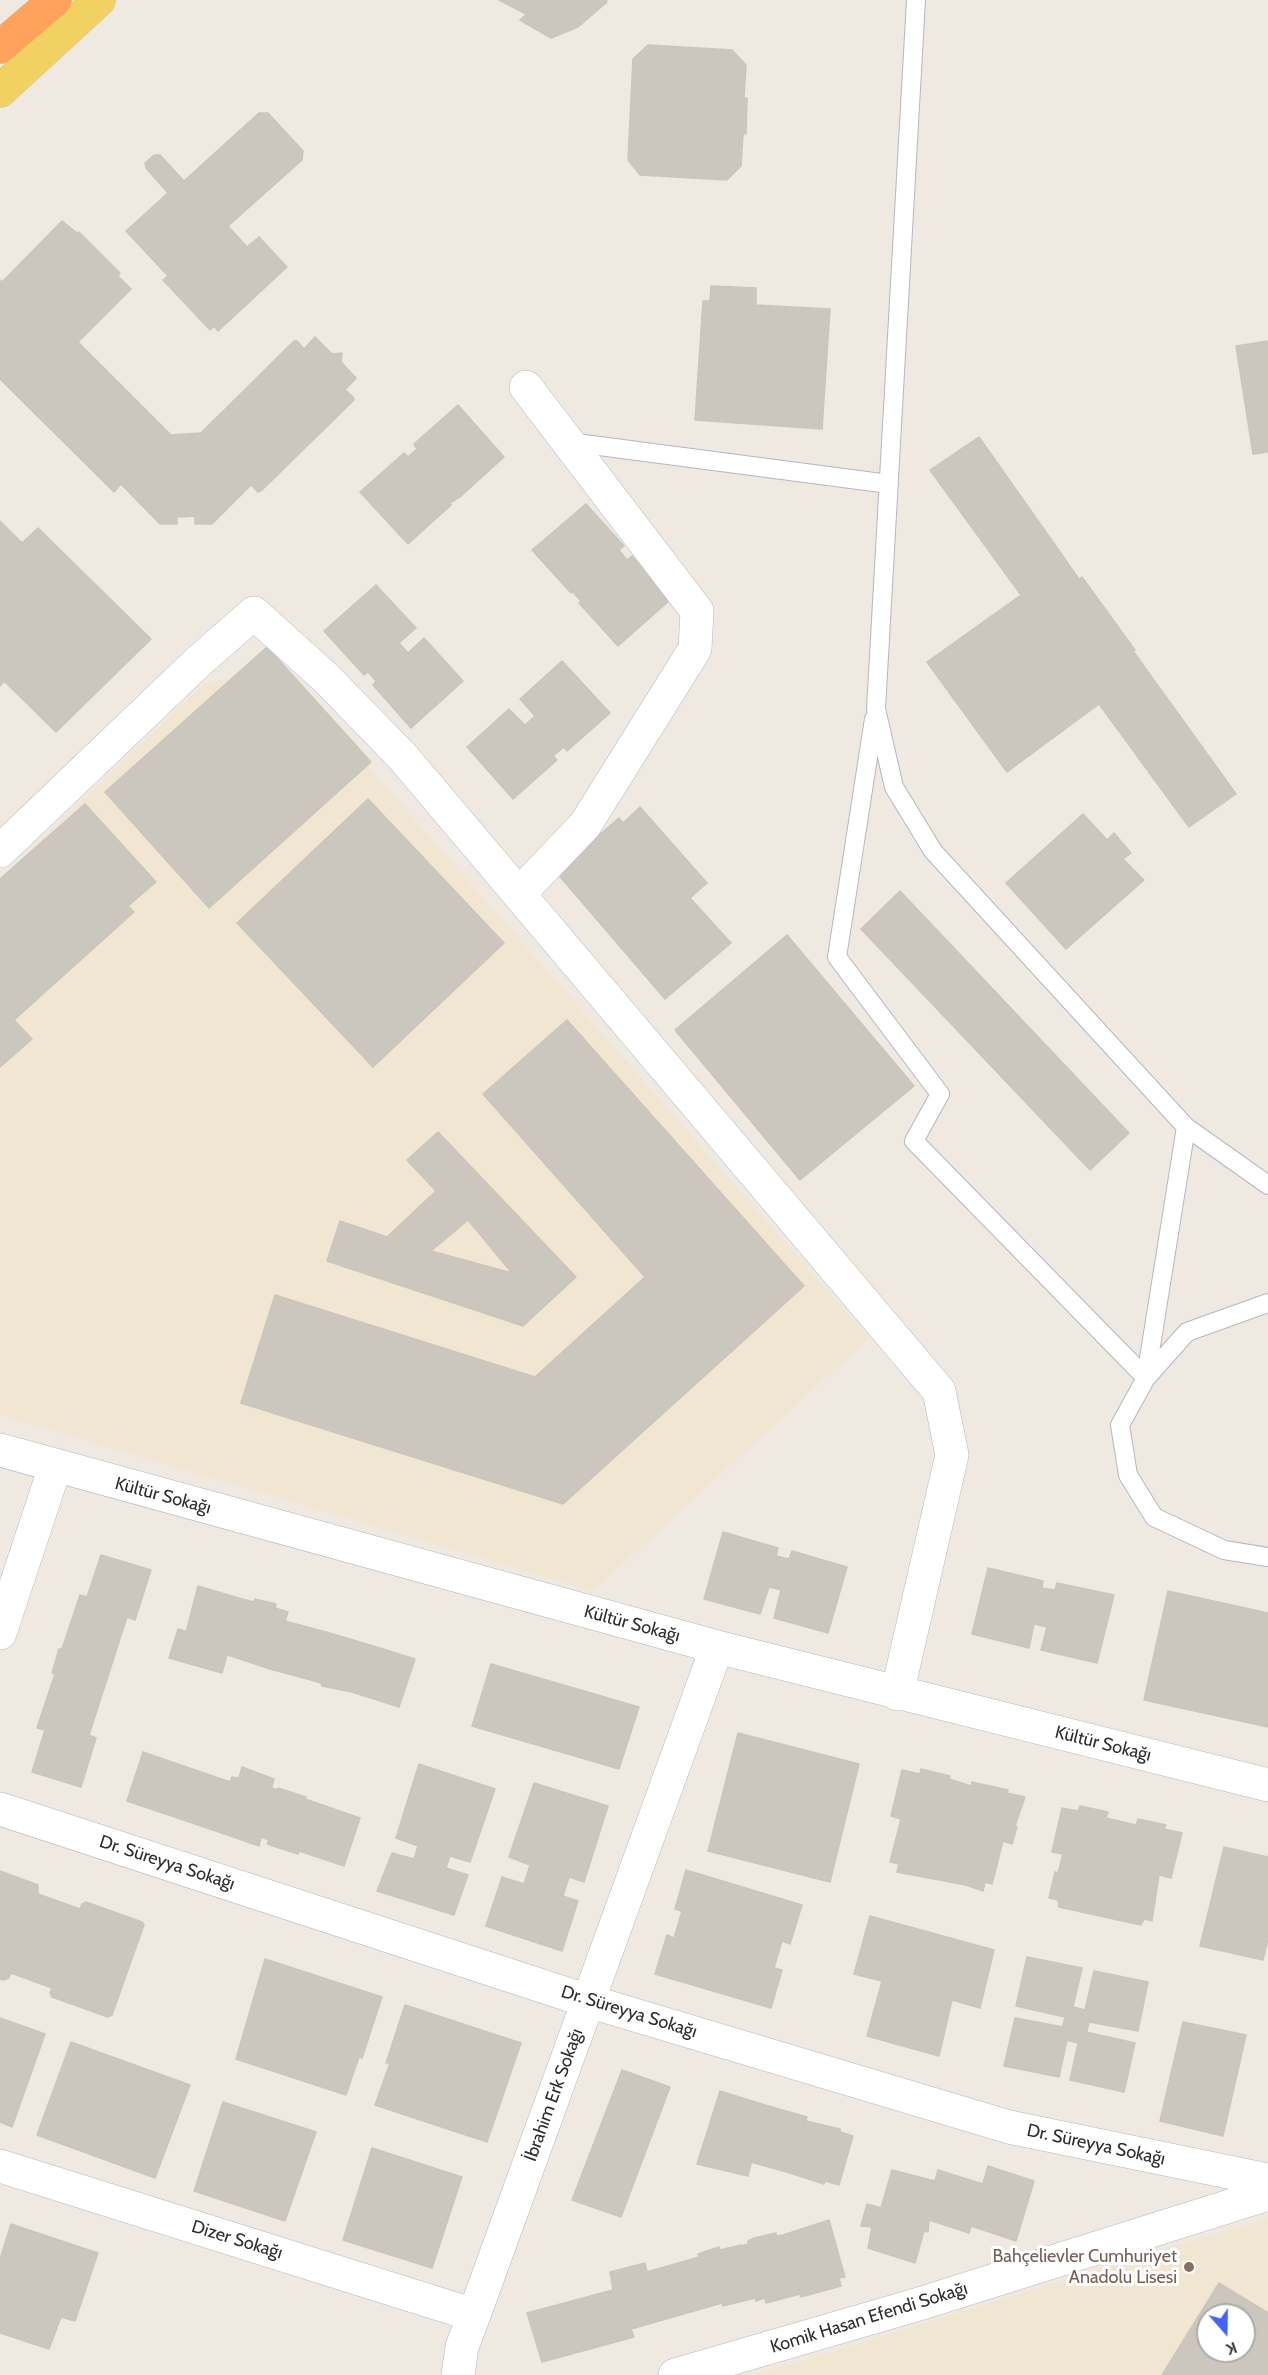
<!DOCTYPE html>
<meta charset="utf-8">
<style>
body{margin:0}
#map{position:relative;width:1268px;height:2375px;overflow:hidden;background:#efe9e1;font-family:Cabin,sans-serif}
canvas{display:block}
.north{position:absolute;left:1196px;top:2303px;width:60px;height:60px;box-sizing:border-box;background:#fff;border:2px solid #ababab;border-radius:50%;rotate:160deg;font-size:16px;font-weight:700;line-height:24px;text-align:center;color:#2e2e2e}
.north::after{content:'';display:block;margin:auto;width:21px;height:27px;background:#4264fb;clip-path:polygon(50% 0,100% 100%,50% 72%,0 100%)}
</style>
<div id="map">
<canvas width="1268" height="2375"></canvas>
<div class="north">K</div>
</div>
<script>
const ctx = document.querySelector('canvas').getContext('2d');
ctx.lineJoin = 'round';
function fill(path, color) {
  ctx.fillStyle = color;
  ctx.fill(path, 'evenodd');
}
function trace(path, color, width, dash) {
  ctx.strokeStyle = color;
  ctx.lineWidth = width;
  ctx.lineCap = dash ? 'butt' : 'round';
  ctx.setLineDash(dash || []);
  ctx.stroke(path);
}
function label(font, color, halo, rows, align = 'center') {
  ctx.font = font + ' Cabin,sans-serif';
  ctx.lineWidth = 6;
  ctx.setLineDash([]);
  ctx.textBaseline = 'middle';
  ctx.strokeStyle = halo;
  ctx.fillStyle = color;
  for (const [text, x, y, turn = 0] of rows) {
    ctx.save();
    ctx.translate(x, y);
    ctx.rotate((+turn || 0) * Math.PI / 180);
    ctx.textAlign = isNaN(turn) ? turn : align;
    if (halo) ctx.strokeText(text, 0, 0);
    ctx.fillText(text, 0, 0);
    ctx.restore();
  }
}
fill(new Path2D(`
 M252 672 301 690 869 1338 593 1591 0 1415V879L204 684Z
 M1268 2218V2375H756ZM1208 2315H1244V2351H1208Z`), '#f0e6d1');
const building = new Path2D(`
 M499 0H543L526 14Z
 M543 0H606L607 2 578 27 551 38 520 20Z
 M648 45 732 50 746 65 744 98H747L746 134 743 133 741 166 727 180 640 175 628 160 633 59Z
 M259 113H268L303 151 302 160 228 226 247 247 259 237 287 267 218 331 214 326 210 330 163 280 168 276 126 231 168 193 146 168 145 163 154 155H160L184 181Z
 M62 221 77 233 79 232 120 273 118 276 131 289 78 342 10 274Z
 M10 274 171 435 201 433 294 341H297L304 349 315 337 332 354 342 353 341 362 356 378 345 390 353 397 354 400 262 490 258 492 251 485 212 524H195V516L177 517V524H160L121 484 114 492 0 379V280L2 282Z
 M711 286 756 288V305L830 309 822 429 695 420 703 301H710Z
 M1268 341V452L1253 454 1236 346Z
 M458 405 504 457 461 496 450 503 451 505 408 544 360 492 404 453 408 457 417 449 414 444Z
 M979 437 1079 579 1082 577 1135 650 1133 651 1236 794 1189 827 1099 704 1007 772 927 662 1021 595 930 470Z
 M586 504 624 546 619 550 627 560 632 556 670 600 618 646 579 603 581 601 572 591 571 593 532 550Z
 M0 521 22 543 38 528 151 639 56 732 4 681 0 686Z
 M376 585 416 628 399 643 408 653 424 638 463 681 411 728 373 685 376 681 368 672 364 675 324 631Z
 M267 647 371 762 209 908 105 792Z
 M562 661 610 713 567 751 564 747 553 756 557 760 513 799 467 747 509 709 525 725 535 716 520 699Z
 M368 799 504 943 373 1067 237 923Z
 M85 804 156 882 128 906 134 912 14 1020 32 1039 0 1067V879Z
 M640 807 707 883 690 898 731 943 665 999 556 872 619 818 623 823Z
 M1083 814 1107 840 1114 833 1131 853 1123 859 1144 880 1066 949 1006 883Z
 M900 891 1129 1133 1090 1170 861 929Z
 M787 935 914 1086 800 1180 675 1030Z
 M567 1020 804 1286 563 1504 241 1403 275 1295 535 1377 645 1277 483 1094Z
 M438 1132 576 1277 523 1326 327 1261 340 1221 387 1237 436 1191 407 1160ZM468 1220 512 1273 431 1251Z
 M723 1532 778 1548 776 1556 789 1559 792 1551 847 1567 828 1633 774 1618 781 1590 769 1587 760 1614 704 1599Z
 M101 1555 151 1570 135 1620 127 1617 89 1735 96 1738 81 1787 32 1772 45 1730 37 1728 55 1674 52 1673 59 1649H62L80 1595 87 1597Z
 M988 1568 1043 1581 1042 1588 1055 1590 1057 1583 1114 1595 1097 1663 1041 1650 1047 1627 1034 1624 1029 1648 972 1634Z
 M198 1586 242 1599 231 1644 186 1632Z
 M1168 1591 1268 1613V1727L1144 1700Z
 M242 1599 254 1602 255 1599 276 1604 275 1608 288 1612 270 1669 228 1655Z
 M285 1621 326 1632 311 1680 270 1669Z
 M178 1629 230 1644 222 1673 169 1658Z
 M326 1632 370 1645 352 1692 322 1686 321 1683 311 1680Z
 M370 1645 415 1659 399 1707 352 1692Z
 M491 1664 639 1707 619 1769 472 1726Z
 M738 1733 859 1764 830 1882 708 1851Z
 M143 1752 230 1782 213 1830 127 1801Z
 M419 1764 495 1789 470 1862 450 1856 446 1868 468 1875 454 1915 377 1891 392 1853 414 1859 418 1846 396 1838Z
 M242 1767 274 1779 260 1832 261 1837 259 1846 213 1830 232 1777 239 1778Z
 M921 1769 950 1776 949 1779 971 1786 972 1782 1008 1790 1007 1793 1025 1797 1015 1826 1017 1827 1012 1844 1003 1841 992 1884 985 1882 983 1891 966 1885 897 1872 899 1864 890 1862 901 1819 891 1816 902 1770 920 1774Z
 M534 1783 608 1806 584 1882 569 1877 563 1896 578 1901 562 1951 486 1926 502 1877 524 1884 530 1865 509 1857Z
 M271 1788 278 1790V1788L306 1797 305 1799 360 1818 344 1866 299 1851 298 1854 267 1844 269 1840 261 1837 260 1832Z
 M1080 1806 1108 1812 1106 1818 1136 1825 1138 1819 1166 1825 1164 1829 1182 1833 1171 1878 1159 1875 1152 1921 1144 1919 1141 1925 1059 1907 1058 1900 1049 1898 1055 1872 1058 1873 1063 1854 1052 1852 1062 1808 1078 1811Z
 M1224 1847 1268 1857V1939L1263 1960 1200 1946Z
 M686 1870 802 1905 790 1944 782 1941 774 1968 782 1970 771 2008 655 1974 667 1935 674 1938 682 1911 675 1909Z
 M0 1871 38 1885V1894L80 1909 82 1904 86 1902 142 1922 144 1925 112 2015 108 2017 52 1997 50 1993 52 1988 11 1973 9 1978 4 1980 0 1979Z
 M870 1916 994 1950 980 2008 952 2000 939 2056 867 2036 882 1981 854 1974Z
 M1027 1957 1082 1968 1073 2007 1085 2010 1094 1971 1148 1982 1138 2031 1089 2022 1084 2044 1060 2039 1065 2017 1016 2006Z
 M265 1959 382 1997 362 2058 359 2057 346 2095 236 2059Z
 M405 2005 521 2043 487 2142 375 2105 390 2063H386Z
 M0 2018 45 2034 12 2127 0 2122Z
 M1015 2018 1063 2027 1060 2039 1067 2040 1059 2077 1004 2066Z
 M1183 2022 1246 2035 1223 2136 1160 2121Z
 M1086 2032 1135 2043 1124 2092 1070 2080 1078 2043 1084 2044Z
 M71 2042 190 2085 155 2178 37 2135Z
 M622 2070 670 2087 621 2217 572 2200Z
 M720 2091 765 2105 748 2176 697 2164Z
 M223 2102 316 2132 285 2221 194 2191Z
 M765 2105 807 2117 790 2173 751 2162Z
 M806 2121 840 2129V2132L853 2136 839 2185 825 2181 824 2184 790 2173Z
 M372 2148 462 2177 432 2268 343 2240Z
 M988 2166 1034 2181 1016 2241 971 2226Z
 M892 2170 935 2181 938 2170 983 2184 969 2233 929 2220 928 2232 924 2231 915 2263 868 2248 872 2227 861 2226 867 2204 881 2208Z
 M829 2220 845 2277 839 2278 841 2286 801 2297 783 2235Z
 M11 2224 98 2253 75 2321 61 2317 49 2349 0 2333V2259Z
 M776 2233V2236L783 2235 800 2294 766 2303 765 2298 756 2301 741 2246 748 2244V2241L754 2238Z
 M741 2245 755 2298 723 2306 722 2303 631 2329 634 2337 542 2362 527 2313 613 2290 610 2272 645 2263 647 2272 699 2257 698 2254 719 2247 720 2250Z
 M1219 2283 1268 2313V2375H1162ZM1208 2315H1244V2351H1208Z`);
fill(building, '#cbc7bf');
trace(building, '#cbc5ba', 1.5);
const lane = new Path2D(`
 M916 0 876 709 894 787 933 851 1186 1127 1268 1185
 M569 442 889 484
 M874 719 837 957 940 1094 914 1141 1146 1378
 M1268 1303 1187 1332 1146 1378 1120 1425 1128 1475 1154 1517 1224 1550 1268 1557
 M1146 1377 1186 1127`);
const street = new Path2D(`
 M0 851 199 661 254 613 326 678 402 756 939 1391 952 1455 897 1694
 M519 894 585 825 695 649 697 611 526 387
 M0 1450 717 1647 1268 1785
 M0 1633 55 1467
 M0 1809 588 2001 1009 2127 1268 2180
 M0 2166 474 2315
 M458 2375 462 2347 474 2315 717 1647
 M675 2375 919 2304 1268 2194`);
const primary = new Path2D(`
 M0 91 99 0`);
const highway = new Path2D(`
 M0 47 55 0`);
trace(lane, '#b4b7c1', 20);
trace(street, '#b4b7c1', 34);
trace(primary, '#c9c9c9', 34);
trace(highway, '#c9c9c9', 34);
trace(lane, '#fff', 18);
trace(street, '#fff', 33);
trace(primary, '#f2d163', 33);
trace(highway, '#ffa35c', 33);
for (const [x, y, r, color] of [
 [1189,2267,6,"#8d6e63"]
]) {
  const dot = new Path2D();
  dot.arc(x, y, r, 0, 2 * Math.PI);
  ctx.fillStyle = color;
  ctx.fill(dot);
  trace(dot, '#fff', 2);
}
label('18px', '#2e2e2e', '#fff', [
 ["Kültür Sokağı",163,1496,15],
 ["Kültür Sokağı",632,1624,15],
 ["Kültür Sokağı",1103,1744,14],
 ["Dr. Süreyya Sokağı",167,1863,18],
 ["Dr. Süreyya Sokağı",629,2012,17],
 ["İbrahim Erk Sokağı",554,2095,-70],
 ["Dr. Süreyya Sokağı",1096,2145,12],
 ["Dizer Sokağı",237,2240,17],
 ["Komik Hasan Efendi Sokağı",869,2318,-17]
]);
label('18px', '#785e54', '#fff', [
 ["Bahçelievler Cumhuriyet",1177,2257],
 ["Anadolu Lisesi",1177,2278]
], 'right');
</script>
